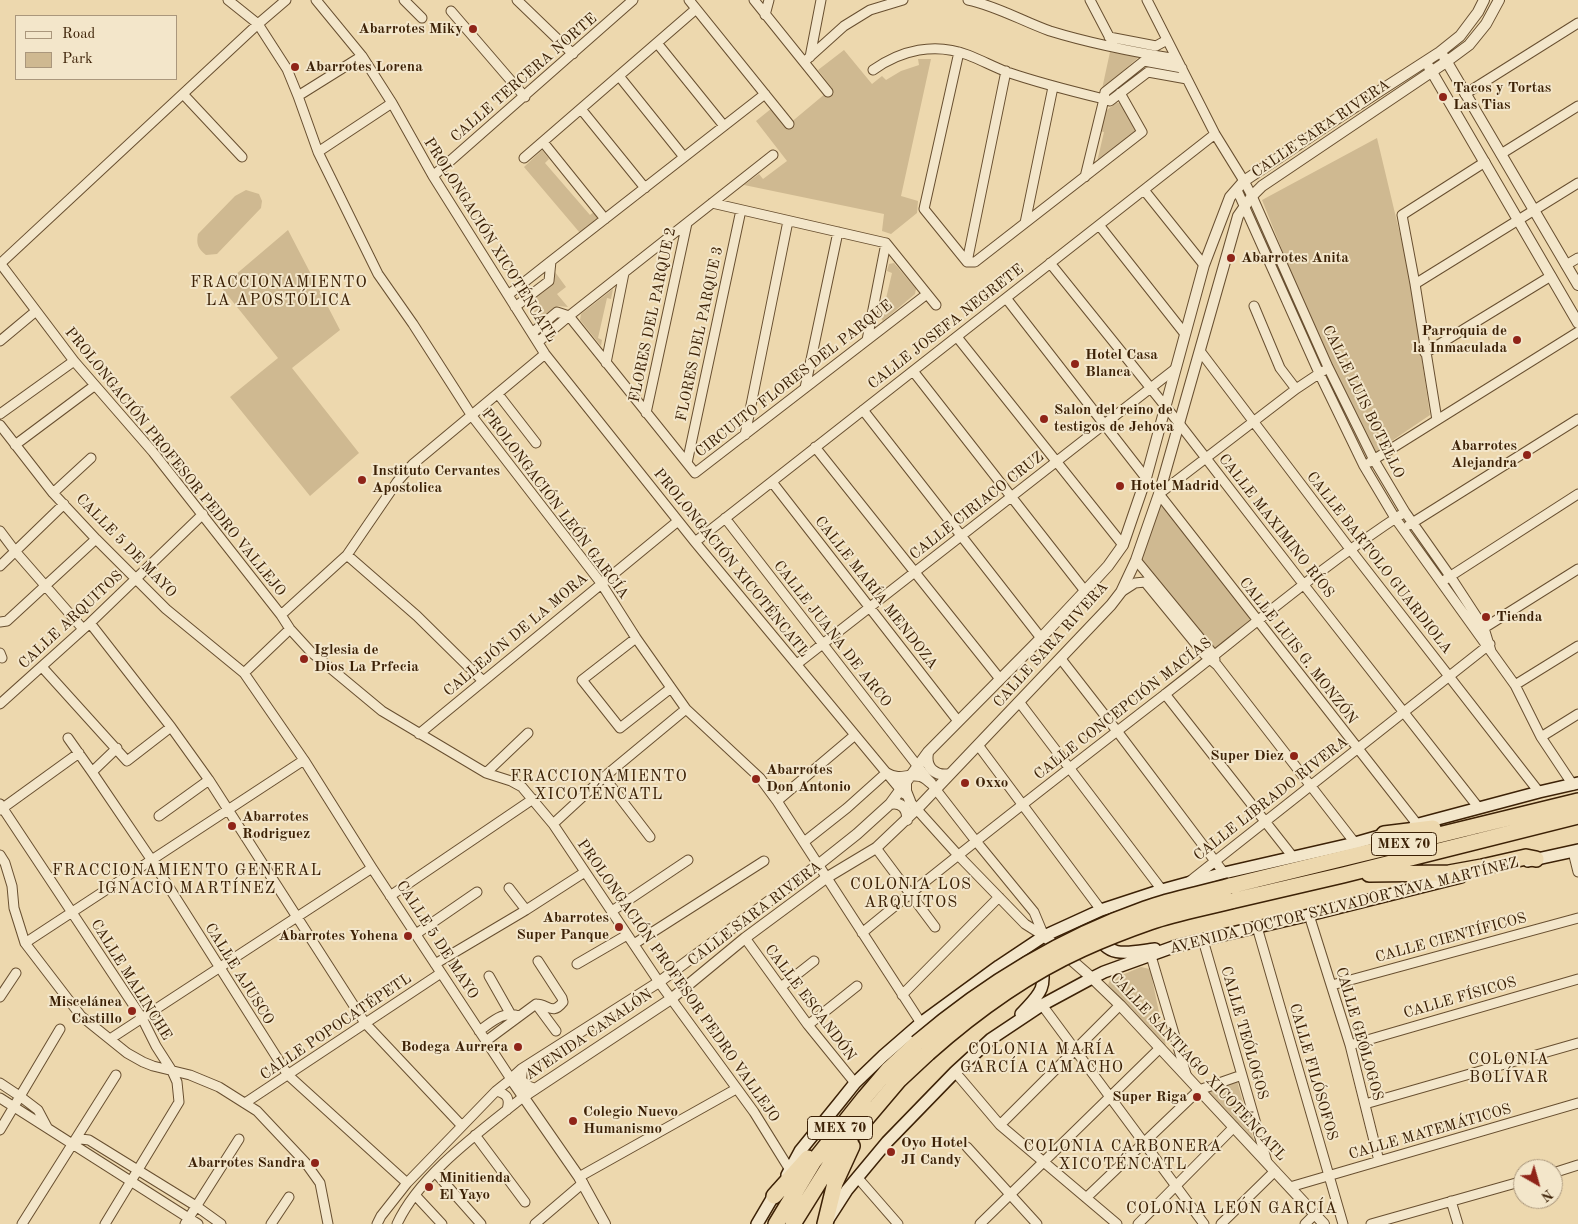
<!DOCTYPE html>
<meta charset="utf-8">
<style>
body{margin:0}
#map{position:relative;width:1578px;height:1224px;overflow:hidden;background:#edd8ae;font-family:"Old Standard TT",serif}
canvas{display:block}
.legend{position:absolute;left:15px;top:15px;width:162px;height:65px;box-sizing:border-box;background:#f3e6ca;border:1px solid #aa977c;margin:0;padding:6px 9px;list-style:none;font-size:15px;color:#3c2106}
.legend li{display:flex;align-items:center;gap:10px;height:25px}
.legend b{width:25px;border:1px solid #aa977c}
.north{position:absolute;left:1513px;top:1159px;width:50px;height:50px;box-sizing:border-box;background:#f3e6ca;border:1px solid #aa977c;border-radius:50%;rotate:142deg;font-size:14px;font-weight:700;line-height:20px;text-align:center;color:#3c2106}
.north::after{content:'';display:block;margin:auto;width:18px;height:22px;background:#8f2418;clip-path:polygon(50% 0,100% 100%,50% 72%,0 100%)}
</style>
<div id="map">
<canvas width="1578" height="1224"></canvas>
<ul class="legend">
<li><b style="height:6px;background:#f3e6ca"></b>Road</li>
<li><b style="height:14px;background:#cfb991"></b>Park</li>
</ul>
<div class="north">N</div>
</div>
<script>
const ctx = document.querySelector('canvas').getContext('2d');
ctx.lineJoin = 'round';
function fill(path, color) {
  ctx.fillStyle = color;
  ctx.fill(path, 'evenodd');
}
function trace(path, color, width, dash) {
  ctx.strokeStyle = color;
  ctx.lineWidth = width;
  ctx.lineCap = dash ? 'butt' : 'round';
  ctx.setLineDash(dash || []);
  ctx.stroke(path);
}
function label(font, color, halo, rows, align = 'center') {
  ctx.font = font + ' "Old Standard TT",serif';
  ctx.lineWidth = 4;
  ctx.setLineDash([]);
  ctx.textBaseline = 'middle';
  ctx.strokeStyle = halo;
  ctx.fillStyle = color;
  for (const [text, x, y, turn = 0] of rows) {
    ctx.save();
    ctx.translate(x, y);
    ctx.rotate((+turn || 0) * Math.PI / 180);
    ctx.textAlign = isNaN(turn) ? turn : align;
    if (halo) ctx.strokeText(text, 0, 0);
    ctx.fillText(text, 0, 0);
    ctx.restore();
  }
}
fill(new Path2D(`
 M844 50 872 84 882 76 886 80 901 71 919 65 918 59H931L901 196 918 201 917 213 891 234 882 231 884 214 744 185 759 174 763 179 787 161 756 121 772 108 789 124 832 88 818 70Z
 M1110 52 1139 57 1102 89Z
 M1116 103H1121L1137 132 1093 165 1092 161 1097 162 1104 132 1099 131 1103 113Z
 M1377 138 1409 272 1430 415 1371 455 1329 367 1262 200Z
 M542 150 549 159 545 163 590 215 594 212 600 219 580 233 524 167Z
 M246 190 259 194 262 201 261 208 217 254 206 255C198 249 196 244 198 234L235 196Z
 M288 230 340 330 292 368 359 453 310 496 230 397 278 358 221 287Z
 M894 263 916 289 915 294 883 321 877 313 879 306 884 307 892 273 887 271 889 264Z
 M555 272 566 287 557 294 568 307 558 306 539 322 530 303 554 282Z
 M613 289 611 299 607 298 598 338 602 340 601 346 580 320 581 314Z
 M1159 498 1257 621 1214 655 1139 560Z
 M1141 967 1150 969 1166 1046 1108 985 1110 980Z
 M1237 1081 1255 1144 1206 1091Z`), '#cfb991');
const minor = new Path2D(`
 M228 0 258 24 287 69 298 96 318 152 378 274 413 324 472 416 601 583 636 638 686 709 760 778 777 801 921 1023
 M316 0 362 56 392 103 433 176 545 354 695 542 904 794
 M404 0 422 18
 M517 0 573 54
 M689 0 789 124
 M754 0 828 92
 M968 0C997 6 1022 21 1050 31 1092 44 1134 52 1177 59
 M1090 0 1112 42
 M1147 0 1215 134 1244 181 1252 196 1328 367 1374 460 1405 512 1450 576 1484 628 1491 651
 M451 11 525 97
 M765 15 769 0
 M1109 37 1156 46 1167 40
 M657 43 724 126
 M959 52 924 209 967 262H975L1142 132 1120 93
 M810 57 821 0
 M804 62 844 26 870 10 903 0
 M1182 68 1144 61 1105 92 1104 99 1110 101 1148 72 1187 79
 M873 70C901 50 935 42 968 55 981 60 994 67 1007 72 1039 83 1071 91 1104 99L1085 177
 M619 76 684 157
 M183 94 242 157
 M1465 94 1578 23
 M298 96 362 56
 M581 109 645 188
 M543 142 605 219
 M318 152 392 103
 M1501 154 1578 106
 M773 155 569 316 695 473 927 294
 M524 158 696 9
 M433 176 633 0
 M1144 190 1204 265
 M1237 190 1319 373 1364 466 1395 518 1515 685 1541 737 1573 785
 M712 203 886 243 936 305
 M1025 223 1053 87
 M1099 225 1185 334
 M551 261 765 94
 M967 262 1006 71
 M0 263 74 361 153 452 281 615 290 629 311 652 382 711 486 773 511 781 522 787 553 824 659 982 754 1112 790 1170
 M1050 263 1178 422 1304 585 1478 807
 M0 264 258 24 286 0
 M1566 265 1578 258
 M1415 284 1578 183
 M508 295 551 261 549 281 515 307
 M1006 298 1146 478
 M1254 306 1280 368 1296 389
 M532 333 557 312 569 316 538 342
 M957 337 1123 545
 M867 340 886 243
 M0 341 36 311
 M1200 351 1350 549 1539 792
 M1425 353 1551 276
 M606 363 624 273
 M913 371 1085 591
 M1323 371 1296 389 1159 494 1417 824
 M805 388 838 232
 M498 394 536 443
 M863 410 1041 638
 M646 413 687 223
 M0 414 74 361
 M1437 420 1415 284 1402 215 1485 162
 M0 425 53 493 96 539 166 609 244 673 304 760 372 868 511 1079 496 1091 407 1183 381 1216 377 1224
 M745 435 788 221
 M15 445 94 386
 M815 447 1000 679
 M1370 462 1578 332
 M687 463 741 210
 M772 482 958 721
 M53 493 91 458
 M725 518 975 840 1034 912 1044 936
 M1409 525 1578 419
 M0 531 15 551 83 629
 M695 542 1215 134
 M347 555 417 616 483 681
 M1136 560 1214 655 1215 660
 M0 566 64 504
 M1446 579 1578 494
 M1121 592 1135 583 1145 582 1204 654 1217 665 1355 843
 M281 615 347 555 397 482 413 464 545 354
 M0 622 7 621 96 539
 M90 623 171 727 209 780 365 1023 462 1126
 M1484 628 1578 569
 M636 638 582 680 620 728 671 688
 M0 653 2 658
 M1061 659 1117 731 1224 873
 M797 664 1175 369
 M42 667 127 761 171 727
 M244 673 290 629
 M1515 685 1578 646
 M1165 694 1293 857
 M1020 703 1162 890
 M0 704 90 623 203 514
 M419 734 678 521
 M1541 737 1578 714
 M68 738 92 772 151 859 288 1075 407 1183
 M978 745 1101 910
 M92 772 117 748
 M486 773 528 733
 M604 777 650 837
 M777 801 855 735
 M0 804 142 1018 156 1046 172 1071 177 1082 179 1102 105 1224
 M912 804 957 854 1025 924 1044 936
 M0 810 79 753
 M159 816 209 780
 M553 824 604 777 686 709
 M804 842 847 808 886 773
 M876 848 935 927
 M1573 852 1578 872
 M0 855 5 863 12 886 14 908 25 943 81 1016 127 1053 143 1062 153 1066 190 1075 219 1087 257 1111 305 1162 320 1183 328 1224
 M1190 881 1490 644
 M509 888 526 910
 M390 896 533 799
 M612 911 688 860
 M1309 915 1350 1045 1379 1161
 M1257 927 1343 1224
 M862 933C961 851 1063 773 1164 695 1244 633 1320 567 1405 512
 M416 934 477 892
 M745 938 808 1025 855 1083
 M1203 940 1267 1162
 M25 943 304 760
 M634 944 764 861
 M1151 956 1186 1074
 M435 964 526 910 585 872
 M577 964 627 935
 M489 976 510 1013
 M1332 985 1578 918
 M781 987 814 961
 M902 995 999 897
 M0 997 16 973
 M536 1004 556 1031
 M1042 1005 1204 1224
 M808 1025 857 986
 M479 1031C492 1022 504 1010 519 1016
 M110 1039 372 868
 M486 1041 536 1004C548 1004 552 1016 563 1002L562 998 538 961
 M1350 1045 1578 979
 M955 1072 1000 1125 1117 1224
 M0 1083 21 1097 38 1110 47 1127
 M496 1091C508 1094 510 1099 507 1110
 M0 1098 198 1224
 M245 1103 441 973
 M1365 1104 1578 1043
 M1000 1125 1120 1005
 M0 1130 60 1029
 M475 1135 525 1202
 M72 1143 81 1139 89 1140 196 1206 221 1224
 M967 1147 1037 1224
 M435 1172 481 1224
 M1553 1173 1578 1165
 M579 1177 736 1089
 M857 1177 898 1224
 M1290 1187 1578 1103
 M415 1195 442 1224
 M1086 1198 1199 1090 1242 1075
 M1451 1201 1458 1224
 M22 1224 116 1075
 M185 1224 239 1139
 M271 1224 289 1197
 M397 1224C420 1174 481 1131 523 1097
 M535 1224 583 1183
 M980 1224 1160 1048
 M1138 1224 1234 1127
 M1221 1224 1275 1171
 M1305 1224 1315 1214
 M1371 1224 1523 1181`);
const tertiary = new Path2D(`
 M1444 57 1578 285
 M1429 67 1578 323
 M928 753C925 768 936 777 950 774
 M886 773C902 782 906 773 920 776 924 777 927 780 931 783
 M906 782V791L910 801
 M890 804C901 802 908 808 907 820
 M1044 936 1092 978 1120 1005 1324 1224
 M522 1069 521 1080 527 1086 535 1089
 M523 1097 671 999 745 938 826 878 876 848 917 809 1111 605 1121 592 1136 560 1159 494 1238 216 1252 196 1262 186 1446 62 1469 45 1486 24 1499 0
 M605 1224 579 1177 511 1079 522 1069 659 982 818 865 857 834 890 804 928 752 1041 638 1085 591 1108 566 1123 545 1146 478 1204 265 1230 197 1244 181 1341 116 1440 52 1460 36 1478 12 1484 0`);
const secondary = new Path2D(`
 M1415 825 1539 792 1578 783
 M1528 861 1578 850
 M1099 933C1105 961 1135 951 1155 949
 M1021 1014C1037 996 1048 990 1041 963
 M787 1175 800 1151 839 1103 855 1083 883 1056 921 1023 999 966 1044 936 1101 910 1162 890 1224 873 1355 843 1390 833
 M829 1218 847 1190 887 1142 955 1072 991 1039 1042 1005 1092 978 1104 972 1176 946 1309 915 1461 877
 M757 1224 777 1190`);
const motorway = new Path2D(`
 M1384 834 1433 828
 M1369 874 1449 873 1482 867 1526 857 1536 859
 M1230 886 1578 801
 M1231 901 1343 875 1578 816
 M774 1196 808 1158
 M776 1224 814 1161 865 1097 888 1070 917 1043
 M793 1224 838 1152 899 1080 928 1053
 M825 1224 835 1183 852 1146`);
trace(minor, '#684f30', 11);
trace(tertiary, '#684f30', 12);
trace(secondary, '#3c2106', 14);
trace(motorway, '#3c2106', 18);
trace(minor, '#f3e6ca', 9);
trace(tertiary, '#f3e6ca', 10);
trace(secondary, '#f3e6ca', 11);
trace(motorway, '#edd8ae', 15);
const motorwayBridge = new Path2D(`
 M917 1043C986 984 1060 939 1145 909 1172 899 1202 894 1230 886
 M928 1053C973 1013 1027 974 1082 949 1104 939 1127 930 1150 922 1176 913 1204 908 1231 901`);
trace(motorwayBridge, '#3c2106', 18, []);
trace(motorwayBridge, '#edd8ae', 15);
for (const [x, y, r, color] of [
 [473,29,5,"#8f2418"],
 [295,67,5,"#8f2418"],
 [1443,97,5,"#8f2418"],
 [1231,258,5,"#8f2418"],
 [1517,340,5,"#8f2418"],
 [1075,364,5,"#8f2418"],
 [1044,419,5,"#8f2418"],
 [1527,455,5,"#8f2418"],
 [362,480,5,"#8f2418"],
 [1120,486,5,"#8f2418"],
 [1486,617,5,"#8f2418"],
 [304,659,5,"#8f2418"],
 [1294,756,5,"#8f2418"],
 [756,779,5,"#8f2418"],
 [965,783,5,"#8f2418"],
 [232,826,5,"#8f2418"],
 [619,927,5,"#8f2418"],
 [408,936,5,"#8f2418"],
 [132,1011,5,"#8f2418"],
 [518,1047,5,"#8f2418"],
 [1197,1097,5,"#8f2418"],
 [573,1121,5,"#8f2418"],
 [891,1152,5,"#8f2418"],
 [315,1163,5,"#8f2418"],
 [429,1187,5,"#8f2418"]
]) {
  const dot = new Path2D();
  dot.arc(x, y, r, 0, 2 * Math.PI);
  ctx.fillStyle = color;
  ctx.fill(dot);
  trace(dot, '#f3e6ca', 2);
}
for (const [x, y, w] of [
 [1404,844,65],
 [840,1128,65]
]) {
  const box = new Path2D();
  box.roundRect(x - w / 2, y - 11.5, w, 23, 4);
  ctx.fillStyle = '#f3e6ca';
  ctx.fill(box);
  trace(box, '#3c2106', 1);
}
label('bold 14px', '#3c2106', null, [
 ["MEX 70",1404,844],
 ["MEX 70",840,1128]
]);
label('bold 15px', '#3c2106', '#f3e6ca', [
 ["Abarrotes Miky",463,29,"right"],
 ["Abarrotes Lorena",305,67],
 ["Tacos y Tortas",1453,88],
 ["Las Tias",1453,105],
 ["Abarrotes Anita",1241,258],
 ["Parroquia de",1507,331,"right"],
 ["la Inmaculada",1507,348,"right"],
 ["Hotel Casa",1085,355],
 ["Blanca",1085,372],
 ["Salon del reino de",1054,410],
 ["testigos de Jehova",1054,427],
 ["Abarrotes",1517,446,"right"],
 ["Alejandra",1517,463,"right"],
 ["Instituto Cervantes",372,471],
 ["Apostolica",372,488],
 ["Hotel Madrid",1130,486],
 ["Tienda",1496,617],
 ["Iglesia de",314,650],
 ["Dios La Prfecia",314,667],
 ["Super Diez",1284,756,"right"],
 ["Abarrotes",766,770],
 ["Don Antonio",766,787],
 ["Oxxo",975,783],
 ["Abarrotes",242,817],
 ["Rodriguez",242,834],
 ["Abarrotes",609,918,"right"],
 ["Super Panque",609,935,"right"],
 ["Abarrotes Yohena",398,936,"right"],
 ["Miscelánea",122,1002,"right"],
 ["Castillo",122,1019,"right"],
 ["Bodega Aurrera",508,1047,"right"],
 ["Super Riga",1187,1097,"right"],
 ["Colegio Nuevo",583,1112],
 ["Humanismo",583,1129],
 ["Oyo Hotel",901,1143],
 ["JI Candy",901,1160],
 ["Abarrotes Sandra",305,1163,"right"],
 ["Minitienda",439,1178],
 ["El Yayo",439,1195]
], 'left');
label('15px', '#3c2106', '#f3e6ca', [
 ["CALLE TERCERA NORTE",524,78,-41],
 ["CALLE SARA RIVERA",1321,129,-34],
 ["PROLONGACIÓN XICOTÉNCATL",490,240,58],
 ["FLORES DEL PARQUE 2",653,315,-78],
 ["CALLE JOSEFA NEGRETE",946,327,-38],
 ["FLORES DEL PARQUE 3",700,334,-78],
 ["CIRCUITO FLORES DEL PARQUE",794,379,-38],
 ["CALLE LUIS BOTELLO",1363,402,64],
 ["PROLONGACIÓN PROFESOR PEDRO VALLEJO",175,462,51],
 ["PROLONGACIÓN LEÓN GARCÍA",555,504,53],
 ["CALLE CIRIACO CRUZ",977,506,-38],
 ["CALLE MAXIMINO RÍOS",1276,526,52],
 ["CALLE 5 DE MAYO",126,546,46],
 ["PROLONGACIÓN XICOTÉNCATL",731,563,51],
 ["CALLE BARTOLO GUARDIOLA",1379,563,52],
 ["CALLE MARÍA MENDOZA",876,593,52],
 ["CALLE ARQUITOS",71,620,-43],
 ["CALLE JUANA DE ARCO",832,634,52],
 ["CALLEJÓN DE LA MORA",516,635,-40],
 ["CALLE SARA RIVERA",1051,645,-48],
 ["CALLE LUIS G. MONZÓN",1298,651,52],
 ["CALLE CONCEPCIÓN MACÍAS",1123,709,-38],
 ["CALLE LIBRADO RIVERA",1271,799,-38],
 ["AVENIDA DOCTOR SALVADOR NAVA MARTÍNEZ",1344,906,-14],
 ["CALLE SARA RIVERA",755,914,-37],
 ["CALLE CIENTÍFICOS",1451,938,-15],
 ["CALLE 5 DE MAYO",437,940,57],
 ["CALLE AJUSCO",239,974,58],
 ["CALLE MALINCHE",131,980,58],
 ["PROLONGACIÓN PROFESOR PEDRO VALLEJO",678,981,55],
 ["CALLE FÍSICOS",1460,998,-16],
 ["CALLE ESCANDÓN",810,1003,53],
 ["CALLE POPOCATÉPETL",336,1027,-34],
 ["CALLE TEÓLOGOS",1244,1033,74],
 ["CALLE GEÓLOGOS",1359,1034,74],
 ["AVENIDA CANALÓN",589,1035,-34],
 ["CALLE SANTIAGO XICOTÉNCATL",1198,1067,47],
 ["CALLE FILÓSOFOS",1313,1072,74],
 ["CALLE MATEMÁTICOS",1430,1132,-16]
]);
ctx.letterSpacing = '1px';
label('16px', '#3c2106', '#f3e6ca', [
 ["FRACCIONAMIENTO",279,283],
 ["LA APOSTÓLICA",279,301],
 ["FRACCIONAMIENTO",599,777],
 ["XICOTÉNCATL",599,795],
 ["FRACCIONAMIENTO GENERAL",187,871],
 ["IGNACIO MARTÍNEZ",187,889],
 ["COLONIA LOS",911,885],
 ["ARQUITOS",911,903],
 ["COLONIA MARÍA",1042,1050],
 ["GARCÍA CAMACHO",1042,1068],
 ["COLONIA",1509,1060],
 ["BOLÍVAR",1509,1078],
 ["COLONIA CARBONERA",1123,1147],
 ["XICOTÉNCATL",1123,1165],
 ["COLONIA LEÓN GARCÍA",1232,1209]
]);
ctx.letterSpacing = '0px';
</script>
